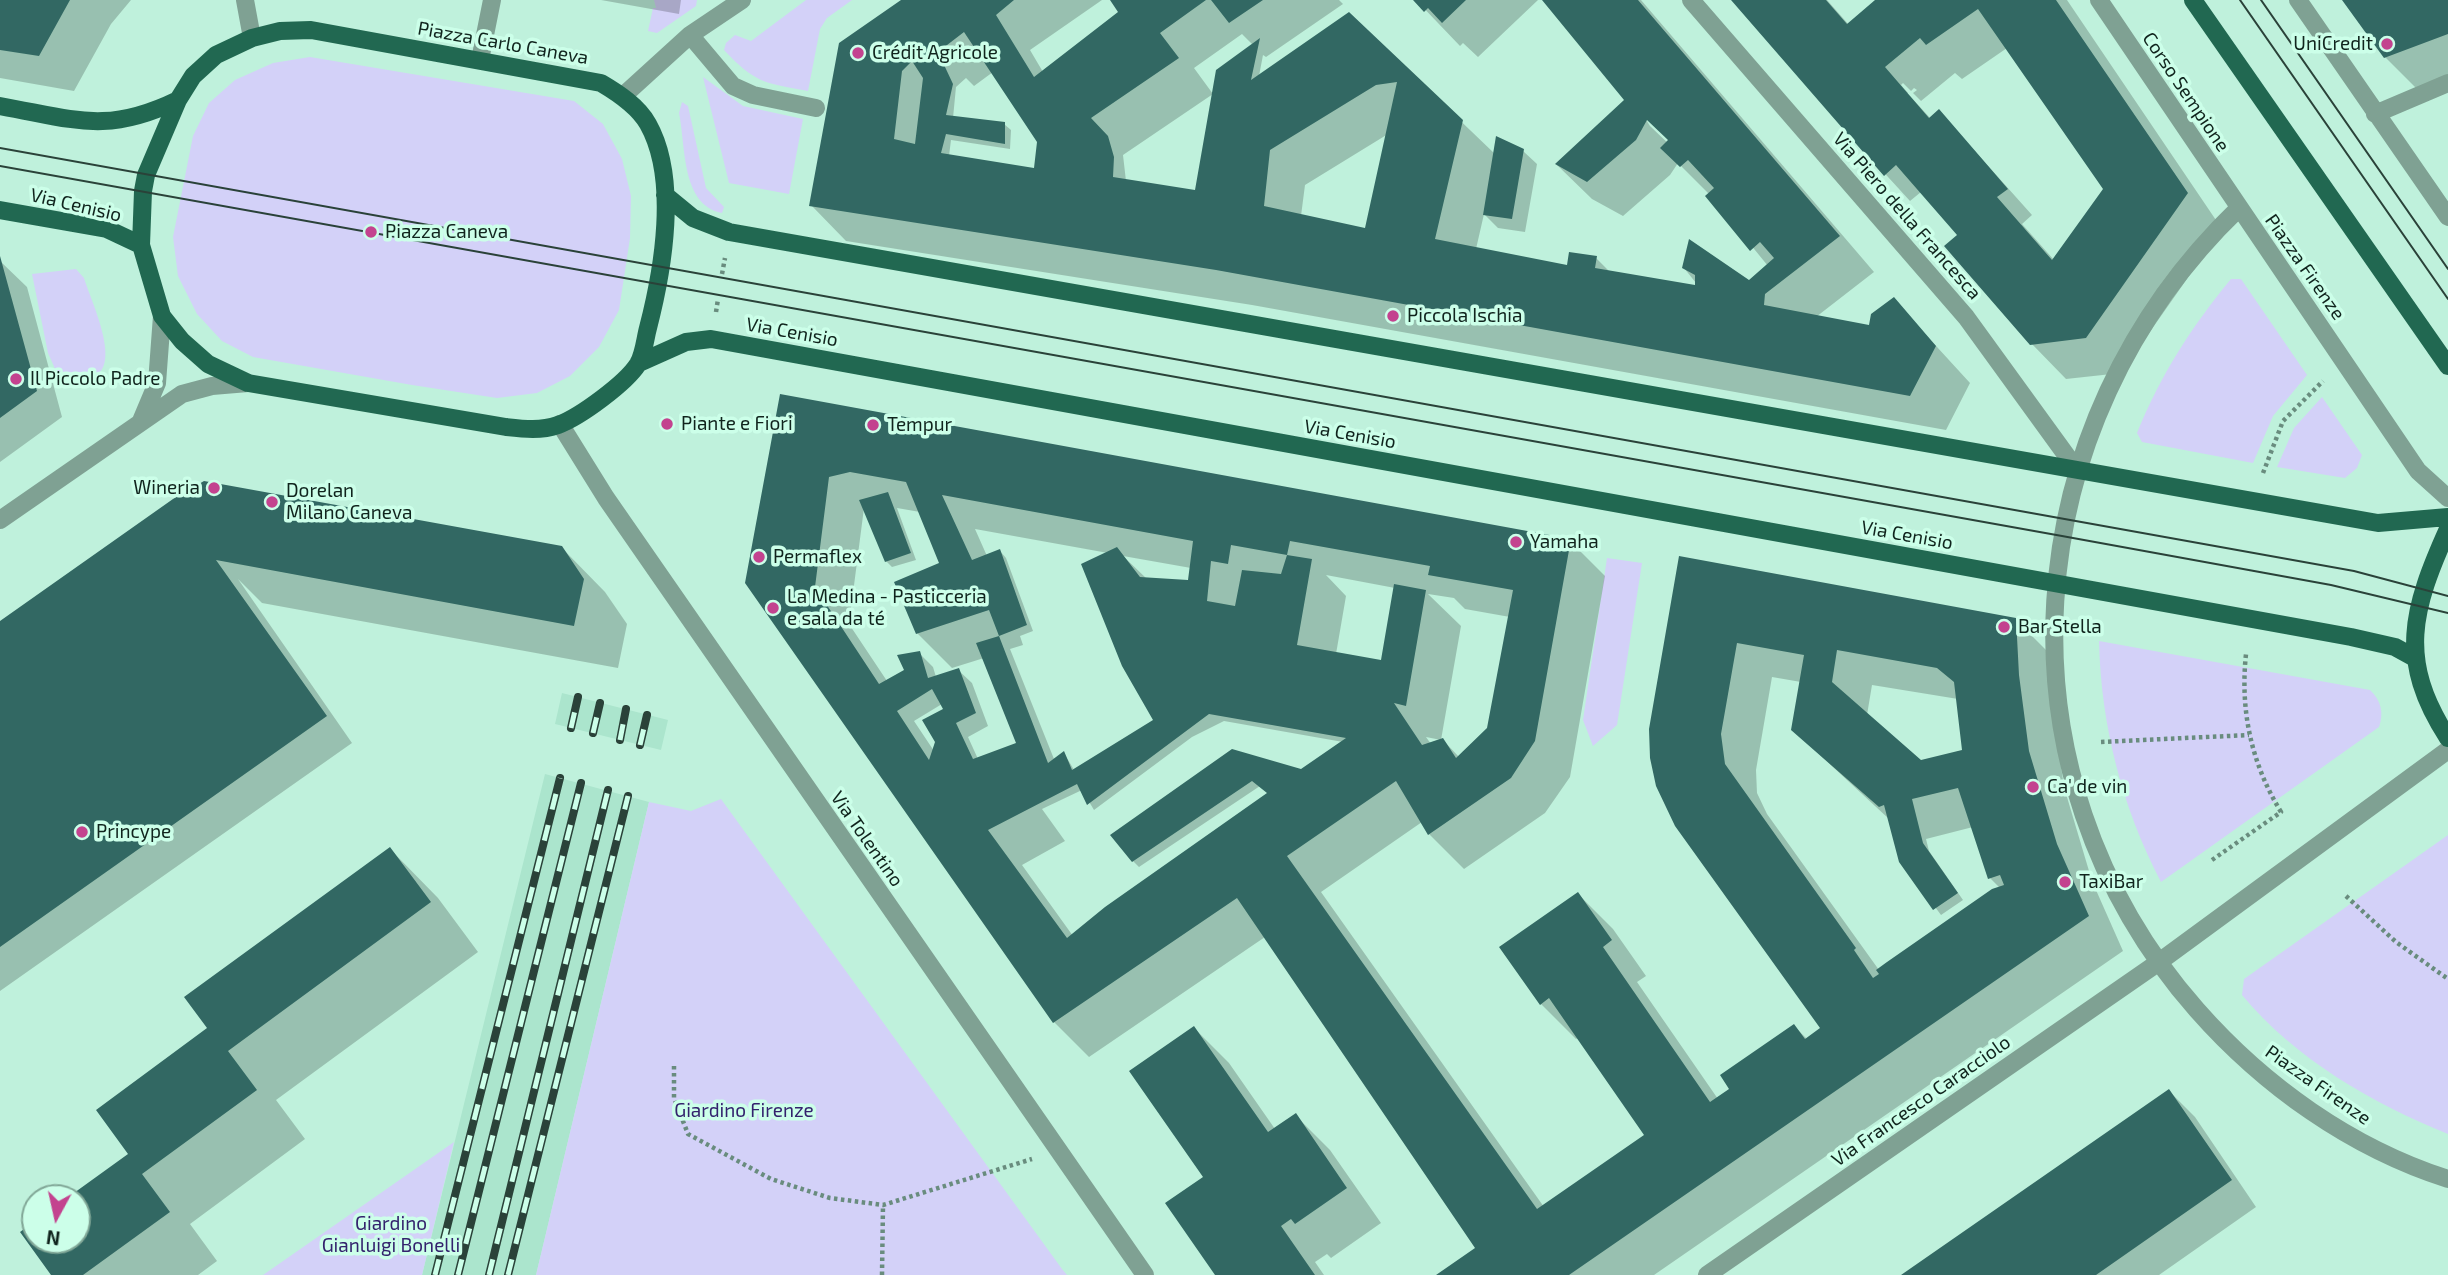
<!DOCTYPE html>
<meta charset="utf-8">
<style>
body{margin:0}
#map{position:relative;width:2448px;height:1275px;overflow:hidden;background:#bff1dc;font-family:"Exo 2",sans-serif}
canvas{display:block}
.north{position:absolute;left:21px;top:1184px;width:70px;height:70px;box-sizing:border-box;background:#ccffe9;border:2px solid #81a797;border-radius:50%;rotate:188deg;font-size:19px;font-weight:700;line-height:28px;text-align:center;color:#10241d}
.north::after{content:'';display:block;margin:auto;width:24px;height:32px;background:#c3438f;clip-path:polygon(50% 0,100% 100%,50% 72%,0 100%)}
</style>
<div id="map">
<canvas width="2448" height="1275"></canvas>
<div class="north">N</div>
</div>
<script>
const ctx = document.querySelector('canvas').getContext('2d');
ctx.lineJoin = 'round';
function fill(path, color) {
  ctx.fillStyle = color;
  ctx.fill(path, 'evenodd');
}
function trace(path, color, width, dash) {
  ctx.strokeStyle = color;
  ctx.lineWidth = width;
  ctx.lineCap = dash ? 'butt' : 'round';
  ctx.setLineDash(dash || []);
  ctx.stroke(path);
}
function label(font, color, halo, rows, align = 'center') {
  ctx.font = font + ' "Exo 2",sans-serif';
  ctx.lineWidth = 7;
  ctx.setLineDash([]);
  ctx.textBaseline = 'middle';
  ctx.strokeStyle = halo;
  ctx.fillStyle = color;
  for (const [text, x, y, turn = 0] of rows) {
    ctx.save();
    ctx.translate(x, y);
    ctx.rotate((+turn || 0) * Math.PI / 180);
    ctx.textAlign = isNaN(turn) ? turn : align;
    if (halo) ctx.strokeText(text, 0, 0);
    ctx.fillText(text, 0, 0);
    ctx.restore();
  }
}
fill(new Path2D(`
 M562 693 668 720 661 750 555 724Z
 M545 774 649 802 536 1275H422Z`), '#abe5cd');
fill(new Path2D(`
 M654 0H697L696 6 657 33 648 31 653 8H656Z
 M806 0H852L827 18 820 29 808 91C764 83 755 83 724 50L726 43 735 35 751 41Z
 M310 57 574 101 603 124 622 159 631 196 630 238 619 310 599 347 570 376 537 393 497 398 412 385 253 357 222 341 197 314 178 276 173 237 193 136 209 103 235 80 273 63Z
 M703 77 743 106 803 119 789 194 729 183Z
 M682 102 688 106 706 188 724 207 722 213C681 205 686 147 679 113Z
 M76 269 84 278C90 299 124 367 92 377 83 380 70 379 60 380L48 353 32 274Z
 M2231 279H2241L2307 375 2273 416 2253 463 2142 442 2137 433C2160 376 2192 326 2231 279Z
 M2322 397 2362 455 2357 468 2345 478 2277 467 2294 428Z
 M1607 558 1642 563 1617 725 1593 746 1583 720Z
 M2099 641 2370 690C2381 700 2384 713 2379 727L2161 882C2122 807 2101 726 2099 641Z
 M721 799 1062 1269 1067 1275H536L649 802 691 811Z
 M2448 835V1134C2372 1103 2295 1059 2242 995L2244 979Z
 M454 1142 422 1275H263Z`), '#d3d1f8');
fill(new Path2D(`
 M0 0H131L111 24 74 91 0 78Z
 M601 0H681L679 14Z
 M904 0H1102L1030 50 1043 72 1120 12 1112 0H1339L1343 4 1266 57 1263 55 1259 76 1349 14 1495 154 1523 151 1537 164 1525 232 1498 228 1484 214 1476 249 1568 267 1596 258 1610 272 1700 288 1684 268 1749 281 1768 266 1710 195 1678 163 1670 175 1623 216 1592 199 1557 165 1627 100 1545 0H1641L1874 272 1816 317 1871 327 1894 300 1970 383 1946 430 1252 305 846 241 811 205ZM1242 34 1253 45 1200 193 1126 181 1123 155 1213 94 1194 68ZM993 72 1039 142 1035 170 949 156 951 140 1010 149 1011 130 1004 124 953 118 956 87 966 78 974 86ZM1645 118 1675 145 1673 148 1650 126ZM1388 134 1367 230 1301 216 1305 185Z
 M1416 0H1538L1478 57 1463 43 1460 46Z
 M1771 0H1827L1849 25 1879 0H2067L2222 229 2121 373 2066 379 2031 343 1959 235 1921 192 1910 201 1856 142 1910 96 1931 119 1939 111 2032 215 2022 224 2054 260 2105 189 2007 48 1962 79 1955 73 1921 101 1913 93 1917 90 1914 88 1911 91 1903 83 1901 85 1908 93 1854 140Z
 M2344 0H2448V82L2420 92 2385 57Z
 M0 261 27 287 62 417 0 462Z
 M781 396 1570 541 1605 576 1570 777 1545 813 1464 869 1429 834 1422 822 1321 892 1544 1207 1647 1136 1579 1037 1576 1039 1541 1004 1501 947 1578 894 1613 929 1646 976 1637 982 1718 1099 1732 1090 1794 1026 1807 1039 1822 1028 1677 825 1680 558 2015 619 2051 655 2053 711 2064 787 2092 881 2123 951 1654 1275H1437L1477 1249 1265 937 1089 1057 1054 1022 747 583ZM864 508 886 561 892 567 916 560 897 508 920 512 941 564 917 633 952 668 984 658 1018 744 978 759 968 737 988 726 972 683 958 670 936 677 933 667 919 653 907 670 887 681 849 624ZM975 529 1108 553 1155 721 1074 770 1064 753 1054 759 1010 649 1023 645 1020 636 1033 631 1006 558 1000 551 987 556ZM1123 556 1191 568 1190 582 1147 579ZM1326 575 1395 588 1383 662 1336 654 1346 596ZM1428 594 1454 598 1465 609 1510 617 1488 729 1459 757 1443 740 1431 744 1426 737 1441 740 1461 626ZM1772 677 1801 682 1792 729 1889 819 1901 861 1941 915 1963 900 1929 851 1926 839 1973 827 1990 878 2000 888 1879 970 1767 814 1757 793 1756 770ZM1872 685 1958 699 1964 751 1921 762 1867 715ZM942 704 946 709 934 751 914 721ZM1224 721 1343 742 1301 771 1232 751 1133 861 1139 867 1260 786 1269 794 1073 936 1022 865 1065 841 1042 809 1082 790 1094 810 1192 737Z
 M174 501 561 547 605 592 627 624 618 668 262 603 238 579 352 743 0 991V623Z
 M390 849 438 898 478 952 276 1100 305 1139 190 1224 217 1261 198 1275H53L23 1233 35 1224V1240H77V1198H70L130 1155 209 1028Z
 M1194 1028 1229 1063 1275 1129 1295 1115 1330 1150 1381 1223 1331 1258 1327 1254 1315 1262 1324 1275H1217L1205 1177Z
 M2169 1091 2195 1117 2256 1207 2159 1275H1904Z`), '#0003');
fill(new Path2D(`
 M0 0H70L39 56 0 50Z
 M901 0H1014L996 15 1034 77 1118 12 1110 0H1206L1160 33 1179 58 1091 118 1108 136 1114 157 1113 177 1195 190 1216 70 1260 38 1251 80 1349 12 1463 120 1435 239 1567 265 1569 252 1597 256 1595 268 1695 285V275L1682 268 1689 239 1749 280 1774 258 1760 242 1750 251 1705 196 1714 188 1688 160 1680 167 1660 148 1668 140 1647 120 1636 140 1587 182 1555 164 1624 100 1542 0H1638L1840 236 1765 294 1764 305 1869 325 1871 314 1894 297 1936 346 1910 396 1216 270 809 206 839 43ZM964 32 1037 142 1034 168 941 153 946 134 1005 144V122L946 115 953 84 938 52ZM912 61 923 78 915 144 894 139 902 71ZM1397 82 1365 228 1264 206 1270 150 1376 85Z
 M1211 0H1263L1229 23Z
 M1413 0H1466L1442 23 1428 8 1424 12Z
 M1731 0H1826L1847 24 1875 0H2056L2188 193 2086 338 2030 345 1944 246 1957 235 1896 165 1884 176ZM1978 9 2103 189 2052 260 1997 197 2008 189 1939 109 1929 118 1885 67 1920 38 1926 45Z
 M2342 0H2448V34L2384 58Z
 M1496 136 1524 149 1512 219 1483 215Z
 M0 256 37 391 0 418Z
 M780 394 1571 539 1535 741 1511 778 1428 835 1396 781 1287 856 1537 1209 1644 1135 1549 998 1540 1005 1499 947 1578 892 1612 940 1603 947 1710 1102 1729 1089 1720 1075 1794 1024 1805 1039 1820 1028 1675 826 1656 786 1650 758 1649 729 1679 556 2016 618 2019 675 2029 751 2057 844 2089 916 1569 1275H1436L1475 1248 1237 898 1053 1023 745 583ZM850 472 906 482 939 563 894 582 916 634 989 610 999 636 1027 625 1000 549 972 560 942 495 1193 541 1188 580 1140 577 1117 547 1081 564 1122 666 1153 720 1072 770 1064 751 1048 763 999 636 976 643 1016 743 973 759 956 723 976 713 959 668 928 678 920 651 897 655 904 670 879 684 815 587 829 477ZM1290 541 1430 566 1428 575 1513 590 1487 728 1456 758 1443 738 1422 745 1394 703 1406 706 1426 590 1394 584 1381 660 1297 645 1312 559 1287 555ZM1231 545 1287 555 1281 574 1242 570 1235 606 1207 601 1211 561 1228 564ZM1737 643 1804 655 1791 730 1879 807 1884 805 1899 862 1933 910 1958 893 1923 843 1912 799 1958 788 1988 879 2000 875 2004 885 1992 889 1887 962 1876 970 1879 974 1873 978 1854 950 1856 948 1725 764 1721 734ZM1837 650 1937 668 1954 682 1962 750 1921 760 1832 682ZM932 689 943 709 922 720 935 742 929 760 897 711ZM1209 714 1346 738 1301 769 1232 749 1110 835 1132 862 1252 781 1267 793 1105 907 1067 938 988 830 1077 784 1087 805Z
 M204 481 562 546 584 579 574 626 216 560 327 716 0 947V621L173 499Z
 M888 492 911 553 885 562 859 500Z
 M390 847 431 902 228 1051 257 1090 142 1174 170 1212 83 1275H51L20 1232 35 1221V1240H77V1198H67L128 1154 96 1110 207 1028 184 997Z
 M1194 1026 1268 1132 1296 1113 1347 1188 1295 1224 1291 1219 1281 1226 1315 1275H1215L1165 1203 1203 1177 1129 1071Z
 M2169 1089 2232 1180 2096 1275H1901Z`), '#326863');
trace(new Path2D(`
 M722 274 725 258
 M716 312 718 299
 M2263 473 2283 421 2323 381
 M2101 742 2249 735
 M2212 860 2281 812C2251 763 2240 710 2246 654
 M2346 896 2396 942 2448 979
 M674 1066V1098L688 1134 771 1179 830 1198 883 1205 1032 1159
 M882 1275 883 1205`), '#698c7e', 4.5, [3.5, 3.5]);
trace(new Path2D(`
 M245 0 252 38
 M1691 0 1966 317 2077 470
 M2099 0 2418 471 2448 498
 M2298 0 2448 217
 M690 35 733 86 753 95 816 108
 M480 60 492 0
 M623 96 690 35 742 0
 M2375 114 2448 83
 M2239 208C2014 424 1988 773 2197 1010 2264 1086 2351 1148 2448 1179
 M141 421 157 383 162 316
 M560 424 606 498 1145 1275
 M0 520 182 394 212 386 248 383
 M1707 1275 2159 962 2448 750`), '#7fa193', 18);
trace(new Path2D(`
 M2193 0 2448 366
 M311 30 601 83C618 93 638 106 648 124 679 179 663 270 648 328 645 339 644 354 638 364 626 383 580 417 558 425 541 431 524 429 506 427L248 383 208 364 182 341 162 316 141 245 143 191 146 175 178 100 193 76 216 55 252 38 280 31Z
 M0 106C74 119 106 135 178 100
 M665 195 693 218 729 232 2378 523 2448 517
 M0 210 107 229 141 245
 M639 363 686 342 711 339 2351 637 2395 647 2415 658
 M2448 529C2412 609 2397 660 2448 738`), '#216851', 18);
trace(new Path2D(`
 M2240 0 2448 299
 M2261 0 2448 269
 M0 148 2354 571 2448 596
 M0 166 2062 536 2331 585 2448 613`), '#2a4239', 2);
const rail = new Path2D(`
 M571 728 578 697
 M593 733 600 703
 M620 740 626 709
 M640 745 647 715
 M435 1275 560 778
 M458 1275 581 783
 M489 1275 608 790
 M508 1275 628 796`);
trace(rail, '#2a4239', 8);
trace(rail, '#ccffe9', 5, [16]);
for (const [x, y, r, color] of [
 [2387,44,7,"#c3438f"],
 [858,53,7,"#c3438f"],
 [371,232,7,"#c3438f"],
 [1393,316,7,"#c3438f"],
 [16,379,7,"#c3438f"],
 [667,424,7,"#c3438f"],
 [873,425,7,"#c3438f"],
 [214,488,7,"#c3438f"],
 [272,502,7,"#c3438f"],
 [1516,542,7,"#c3438f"],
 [759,557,7,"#c3438f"],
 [773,608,7,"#c3438f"],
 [2004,627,7,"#c3438f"],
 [2033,787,7,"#c3438f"],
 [82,832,7,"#c3438f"],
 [2065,882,7,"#c3438f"]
]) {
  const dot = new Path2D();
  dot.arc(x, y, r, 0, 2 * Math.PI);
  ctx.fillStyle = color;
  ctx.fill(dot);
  trace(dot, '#ccffe9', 2.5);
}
label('19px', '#10241d', '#ccffe9', [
 ["Piazza Carlo Caneva",503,43,10],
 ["Corso Sempione",2186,92,56],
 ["Via Cenisio",76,205,13],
 ["Via Piero della Francesca",1907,216,49],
 ["Piazza Firenze",2305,267,55],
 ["Via Cenisio",792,332,10],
 ["Via Cenisio",1350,434,10],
 ["Via Cenisio",1907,535,10],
 ["Via Tolentino",867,839,55],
 ["Piazza Firenze",2318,1085,35],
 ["Via Francesco Caracciolo",1921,1101,-35]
]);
label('19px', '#10241d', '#ccffe9', [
 ["UniCredit",2373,44,"right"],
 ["Crédit Agricole",872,53],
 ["Piazza Caneva",385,232],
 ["Piccola Ischia",1407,316],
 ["Il Piccolo Padre",30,379],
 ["Piante e Fiori",681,424],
 ["Tempur",887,425],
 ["Wineria",200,488,"right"],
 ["Dorelan",286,491],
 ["Milano Caneva",286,513],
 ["Yamaha",1530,542],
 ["Permaflex",773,557],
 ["La Medina - Pasticceria",787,597],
 ["e sala da té",787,619],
 ["Bar Stella",2018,627],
 ["Ca' de vin",2047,787],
 ["Princype",96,832],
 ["TaxiBar",2079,882]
], 'left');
label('19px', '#33226d', '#ccffe9', [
 ["Giardino Firenze",744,1111],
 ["Giardino",391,1224],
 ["Gianluigi Bonelli",391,1246]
]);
</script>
